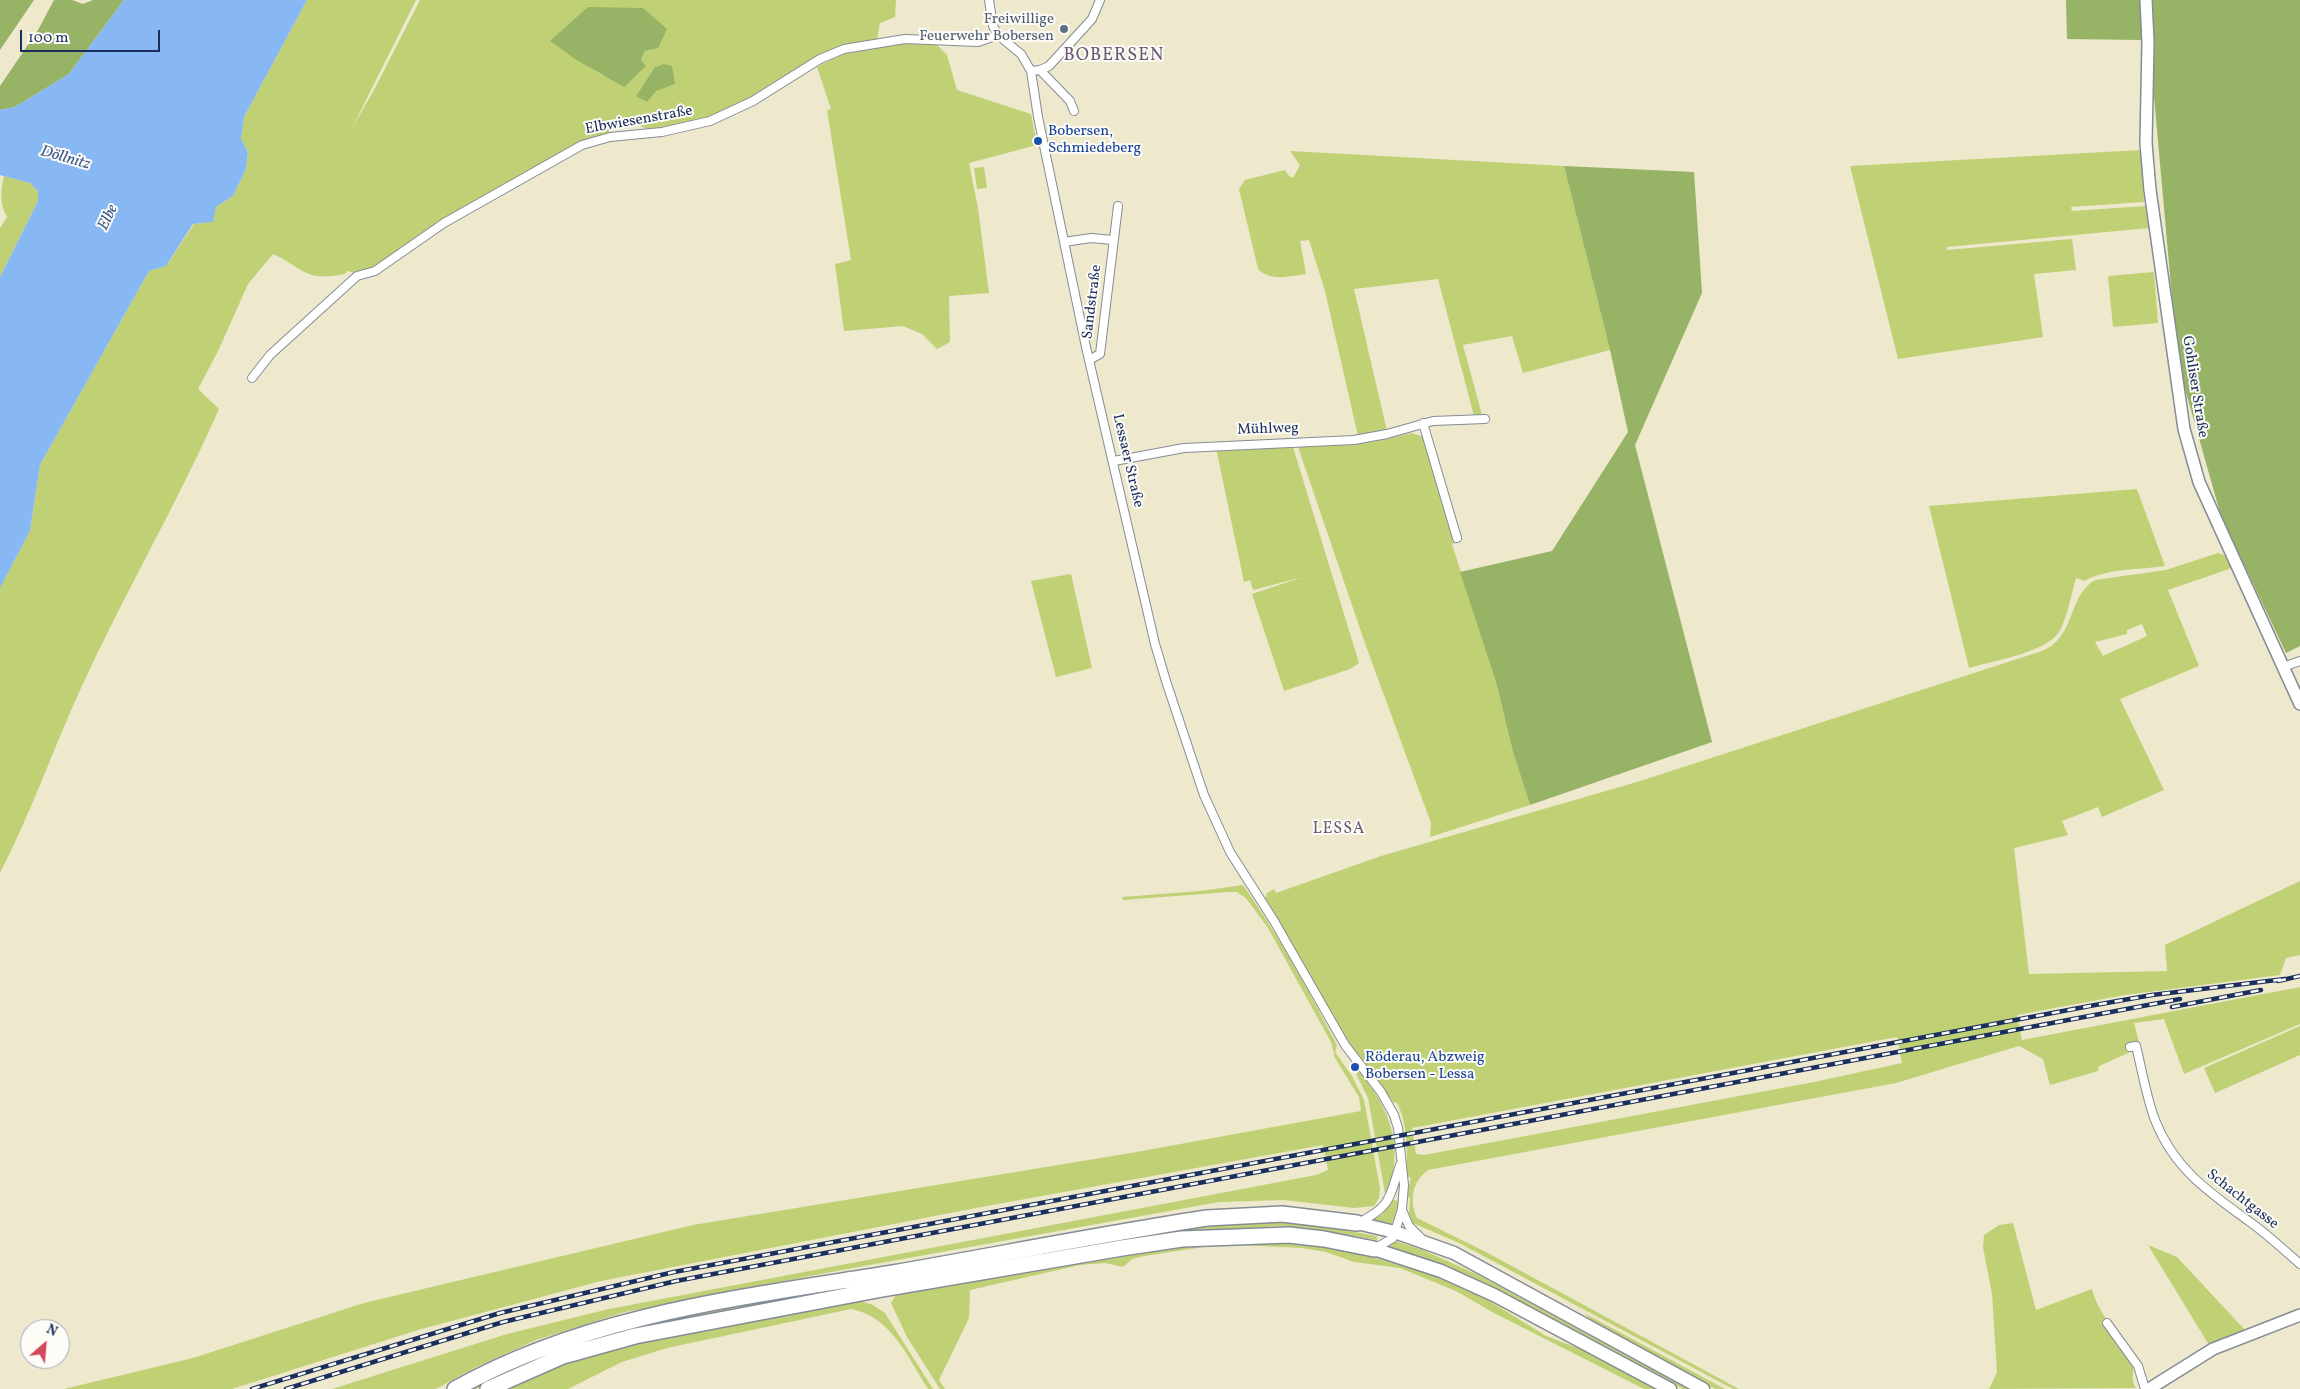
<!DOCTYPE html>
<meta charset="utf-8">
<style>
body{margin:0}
#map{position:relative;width:2300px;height:1389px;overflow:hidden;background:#eee8cd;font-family:Vollkorn,serif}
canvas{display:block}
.north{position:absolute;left:20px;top:1319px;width:50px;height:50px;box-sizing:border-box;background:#fdfcf7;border:1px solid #a3aaba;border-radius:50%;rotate:27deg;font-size:14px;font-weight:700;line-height:20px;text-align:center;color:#1b2f5e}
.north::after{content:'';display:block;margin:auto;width:18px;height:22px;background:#d1495b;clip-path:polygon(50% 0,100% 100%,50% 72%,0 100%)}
.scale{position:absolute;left:20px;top:30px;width:140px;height:22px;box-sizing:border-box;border:2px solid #1b2f5e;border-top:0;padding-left:6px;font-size:15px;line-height:18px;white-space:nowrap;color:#1b2f5e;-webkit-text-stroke:4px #fdfcf7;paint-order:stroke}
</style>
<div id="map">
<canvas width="2300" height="1389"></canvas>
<div class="north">N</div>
<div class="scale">100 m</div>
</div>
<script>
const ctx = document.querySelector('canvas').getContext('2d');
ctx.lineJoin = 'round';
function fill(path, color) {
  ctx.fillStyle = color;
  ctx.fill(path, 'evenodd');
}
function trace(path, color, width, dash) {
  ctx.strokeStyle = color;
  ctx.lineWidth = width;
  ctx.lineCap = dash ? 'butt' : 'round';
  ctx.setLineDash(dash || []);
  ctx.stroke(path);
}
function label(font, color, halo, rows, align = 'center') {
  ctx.font = font + ' Vollkorn,serif';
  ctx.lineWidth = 4;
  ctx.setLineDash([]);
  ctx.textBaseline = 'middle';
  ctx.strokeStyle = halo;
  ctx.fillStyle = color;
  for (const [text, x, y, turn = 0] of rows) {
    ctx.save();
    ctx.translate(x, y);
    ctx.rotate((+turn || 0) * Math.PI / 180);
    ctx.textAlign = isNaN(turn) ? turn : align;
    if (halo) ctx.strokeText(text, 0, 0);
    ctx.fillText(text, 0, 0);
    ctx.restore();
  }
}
fill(new Path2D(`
 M307 0H416L352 128 374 90 420 0H896L895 17 880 23 877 40 846 46 821 56 796 69 753 99 711 119 663 129H647L622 117 613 120 608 134 582 141 512 180 369 271 355 273 347 271 345 274C305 282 305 269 273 254L248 284 219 349 198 389 219 409C177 504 124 594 81 688 53 749 31 813 0 873V588L30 531 40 465 149 271 166 266 194 224 212 222 216 207 233 196 246 169 248 152 241 139 244 117ZM550 41 645 51 641 61 645 66 602 75ZM654 68 675 84 636 96Z
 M911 42 936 44 947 55 957 90 1031 114 1037 145 969 163 978 208 989 293 949 296 950 342 937 349 922 334 903 326 844 331 835 264 851 260 827 110 831 109 817 67C848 49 876 45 911 42Z
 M2141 150 2144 202 2071 207 2072 211 2145 206 2149 228 1947 247V250L2072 239 2076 270 2034 274 2043 337 1898 359 1850 166Z
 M1290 151 1564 166 1610 350 1523 373 1512 336 1463 345 1482 415 1474 416 1438 279 1354 289 1387 431 1358 436 1325 291 1309 240 1300 241 1306 274C1289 276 1272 282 1258 269L1239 189 1245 180 1285 170 1289 176 1293 178 1300 165Z
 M984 167 987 188 977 189 974 168Z
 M4 176 30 183 38 191V201L0 277V228L7 217C0 205 0 191 4 176Z
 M2154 272 2158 323 2113 327 2108 276Z
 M1412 433 1426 438 1456 543 1452 544 1496 682 1513 752 1530 805 1430 837 1431 823 1367 649 1298 447 1371 442Z
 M1269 445 1293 447 1359 663 1350 669 1284 691 1252 594 1303 577 1253 590 1250 580 1244 582 1216 448Z
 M2137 489 2165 566C2138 570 2108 568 2084 581L2076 578C2071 595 2068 615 2060 630 2050 652 1992 661 1969 668L1929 506Z
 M2218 553 2227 556 2232 568 2168 590 2199 666 2120 699 2164 790 2102 817 2098 807 2062 821 2068 835 2014 848 2029 974 2167 971 2165 945 2300 881V955L2286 958 2280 975 2125 995 2017 1015 2022 1040 2300 987V1024L2184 1074 2164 1019 2134 1023 2139 1042 2127 1046 2128 1051 2135 1050 2099 1066 2098 1071 2050 1085 2043 1059 2019 1046 1896 1083 1428 1170C1412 1182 1409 1200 1417 1218L1486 1252 1739 1389H1733L1459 1243 1413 1223 1409 1213 1410 1198 1406 1197 1411 1178 1407 1176C1407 1153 1408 1124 1397 1103L1393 1102 1358 1054 1356 1055 1348 1041 1265 898 1267 893 1274 889 1276 893 1381 856 1637 782 2042 651C2077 636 2066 598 2095 580L2166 570ZM2142 624 2147 636 2103 656 2095 642 2127 634V630ZM1897 1037 1902 1063 1814 1082 1424 1155 1416 1154 1412 1128Z
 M1071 574 1092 668 1056 677 1031 581Z
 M1243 885C1279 936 1308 990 1337 1045L1335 1052 1352 1076 1364 1100 1380 1188 1379 1198 1374 1206 1354 1208 1284 1200 1219 1202 831 1272 625 1312 536 1340 476 1367 436 1389H332L507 1334 609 1309 1316 1175 1328 1170 1323 1145 976 1208 601 1281 418 1330 232 1389H64L193 1358 364 1303 693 1225 1131 1153 1361 1111 1359 1097 1335 1058 1331 1042 1268 928 1246 898 1237 892H1228L1123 900 1122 897 1201 891Z
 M2300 1026V1055L2215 1093 2204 1068Z
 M1359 1071C1390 1109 1404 1145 1388 1193H1385L1368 1098 1356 1074Z
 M1392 1200 1399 1201 1392 1224 1369 1220 1382 1215Z
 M1258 1222 1310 1224 1377 1236V1240L1309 1228 1278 1226 1183 1233 942 1274 518 1369 476 1389H466L496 1374 619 1330 709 1311 1162 1231Z
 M2013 1223 2036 1310 2092 1289C2099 1317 2122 1335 2132 1361 2135 1370 2130 1381 2136 1388L1989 1389 1997 1372 1992 1294 1983 1247 1984 1235 1999 1225Z
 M1270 1241 1326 1247 1365 1255 1430 1274 1483 1297 1546 1336 1591 1353 1657 1389H1644L1494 1313 1456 1291 1400 1268 1354 1262 1326 1252 1302 1248 1238 1245 1210 1246 1144 1256 1132 1259 1123 1267 1105 1263 1080 1265 970 1290 969 1318 939 1380 945 1389H940L907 1337 891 1303 897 1293 1165 1246Z
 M1395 1241 1423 1250 1476 1274 1688 1389H1683L1502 1293 1388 1248Z
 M2148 1245 2177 1257 2245 1330 2209 1345Z
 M857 1300 873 1305 885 1313 933 1389H928C908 1358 891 1316 851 1309L667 1348 622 1362 568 1389H501L531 1375 618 1345Z
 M1584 1313 1725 1389H1715L1592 1321Z`), '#bfd174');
fill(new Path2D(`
 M0 0H34L0 50Z
 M54 0H72L83 4 93 0H124L69 74 15 107 0 110V86L38 30Z
 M2066 0H2140L2142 40 2067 39Z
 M2149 0H2300V646L2286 653 2221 516 2178 364 2149 41Z
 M588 7 643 8 667 29 658 48 645 51 641 60 646 66 624 87 575 59 550 41Z
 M664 64 672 66 675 84 656 91 647 102 636 96 654 68Z
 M1564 166 1694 172 1702 293 1635 445 1712 742 1530 805 1513 752 1496 682 1460 572 1552 551 1628 432 1610 350Z`), '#97b366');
fill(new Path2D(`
 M124 0H307L244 117 241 139 248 152 246 169 233 196 216 207 213 222 193 224 166 266 149 271 40 465 30 531 0 588V277L38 201V191L30 183 0 175V110L15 107 69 74Z`), '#87b8f3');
const street = new Path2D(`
 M989 0 993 26 998 35 1021 54 1031 71 1038 117 1086 347 1155 644 1166 681 1204 795 1230 852 1274 921 1345 1045 1381 1092 1394 1115 1398 1128 1404 1185 1402 1209 1393 1238 1374 1249
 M1040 70 1070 101 1074 111
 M1031 71 1040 70 1049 66 1092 19 1100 0
 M1064 242 1091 238 1113 240
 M1089 360 1100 354 1118 206
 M252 378 270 355 357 276 375 271 444 223 582 145 610 137 662 132 710 121 753 101 820 59 844 49 905 39 978 42 998 35
 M1423 423 1457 538
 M1114 461 1184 448 1354 440 1387 434 1433 421 1485 419
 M2283 667 2300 661
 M2130 1047 2136 1046C2142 1070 2146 1096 2155 1120 2174 1169 2210 1193 2250 1222 2268 1235 2284 1250 2300 1264
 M1402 1210 1409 1226 1422 1239
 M1358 1223C1392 1206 1389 1198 1400 1165
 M2107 1323 2138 1366 2145 1389`);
const secondary = new Path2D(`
 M2146 0 2148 42 2146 143 2150 190 2184 429 2199 482 2300 704
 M2149 1389 2213 1349 2300 1315`);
const primary = new Path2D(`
 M1357 1223 1395 1232 1454 1253 1703 1389
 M1374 1249 1441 1271 1494 1295 1670 1389`);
const highway = new Path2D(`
 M455 1389C588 1314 744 1297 893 1273 997 1255 1102 1234 1207 1218L1282 1214 1357 1223
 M488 1389 563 1356 635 1336 877 1290 1122 1248 1182 1239 1289 1235 1324 1239 1374 1249`);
trace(street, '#848c96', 10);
trace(secondary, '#848c96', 14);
trace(primary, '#848c96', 15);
trace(highway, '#848c96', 18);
trace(street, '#fff', 8);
trace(secondary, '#fff', 11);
trace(primary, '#fff', 12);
trace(highway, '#fff', 15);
const rail = new Path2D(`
 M2278 981 2300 976
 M2172 1007 2261 990
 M252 1389 500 1313 674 1272 2095 1005 2152 995 2285 979
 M286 1389 503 1322 676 1281 2180 999`);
trace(rail, '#1b2f5e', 4.5);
trace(rail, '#fdfcf7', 2.5, [8]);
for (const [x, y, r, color] of [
 [1064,29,5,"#5c6f8a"],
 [1038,141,5,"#1a4fb4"],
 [1355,1067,5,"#1a4fb4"]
]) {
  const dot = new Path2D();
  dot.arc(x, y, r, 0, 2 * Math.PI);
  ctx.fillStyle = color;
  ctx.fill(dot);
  trace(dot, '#fdfcf7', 2);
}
label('15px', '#4e5e75', '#fdfcf7', [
 ["Freiwillige",1054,20],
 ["Feuerwehr Bobersen",1054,37]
], 'right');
label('15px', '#1b2f5e', '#fdfcf7', [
 ["Elbwiesenstraße",639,121,-10],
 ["Sandstraße",1093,302,-83],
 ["Gohliser Straße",2194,387,81],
 ["Mühlweg",1268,430,-2],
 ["Lessaer Straße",1127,461,77],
 ["Schachtgasse",2242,1200,38]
]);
label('15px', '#164399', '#fdfcf7', [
 ["Bobersen,",1048,132],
 ["Schmiedeberg",1048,149],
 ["Röderau, Abzweig",1365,1058],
 ["Bobersen - Lessa",1365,1075]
], 'left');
label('italic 16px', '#3b588b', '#fdfcf7', [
 ["Döllnitz",65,159,16],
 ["Elbe",109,218,-64]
]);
ctx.letterSpacing = '1px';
label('16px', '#685973', '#fdfcf7', [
 ["LESSA",1339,830]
]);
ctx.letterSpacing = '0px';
ctx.letterSpacing = '1px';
label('18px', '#685973', '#fdfcf7', [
 ["BOBERSEN",1114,57]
]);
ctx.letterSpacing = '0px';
</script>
